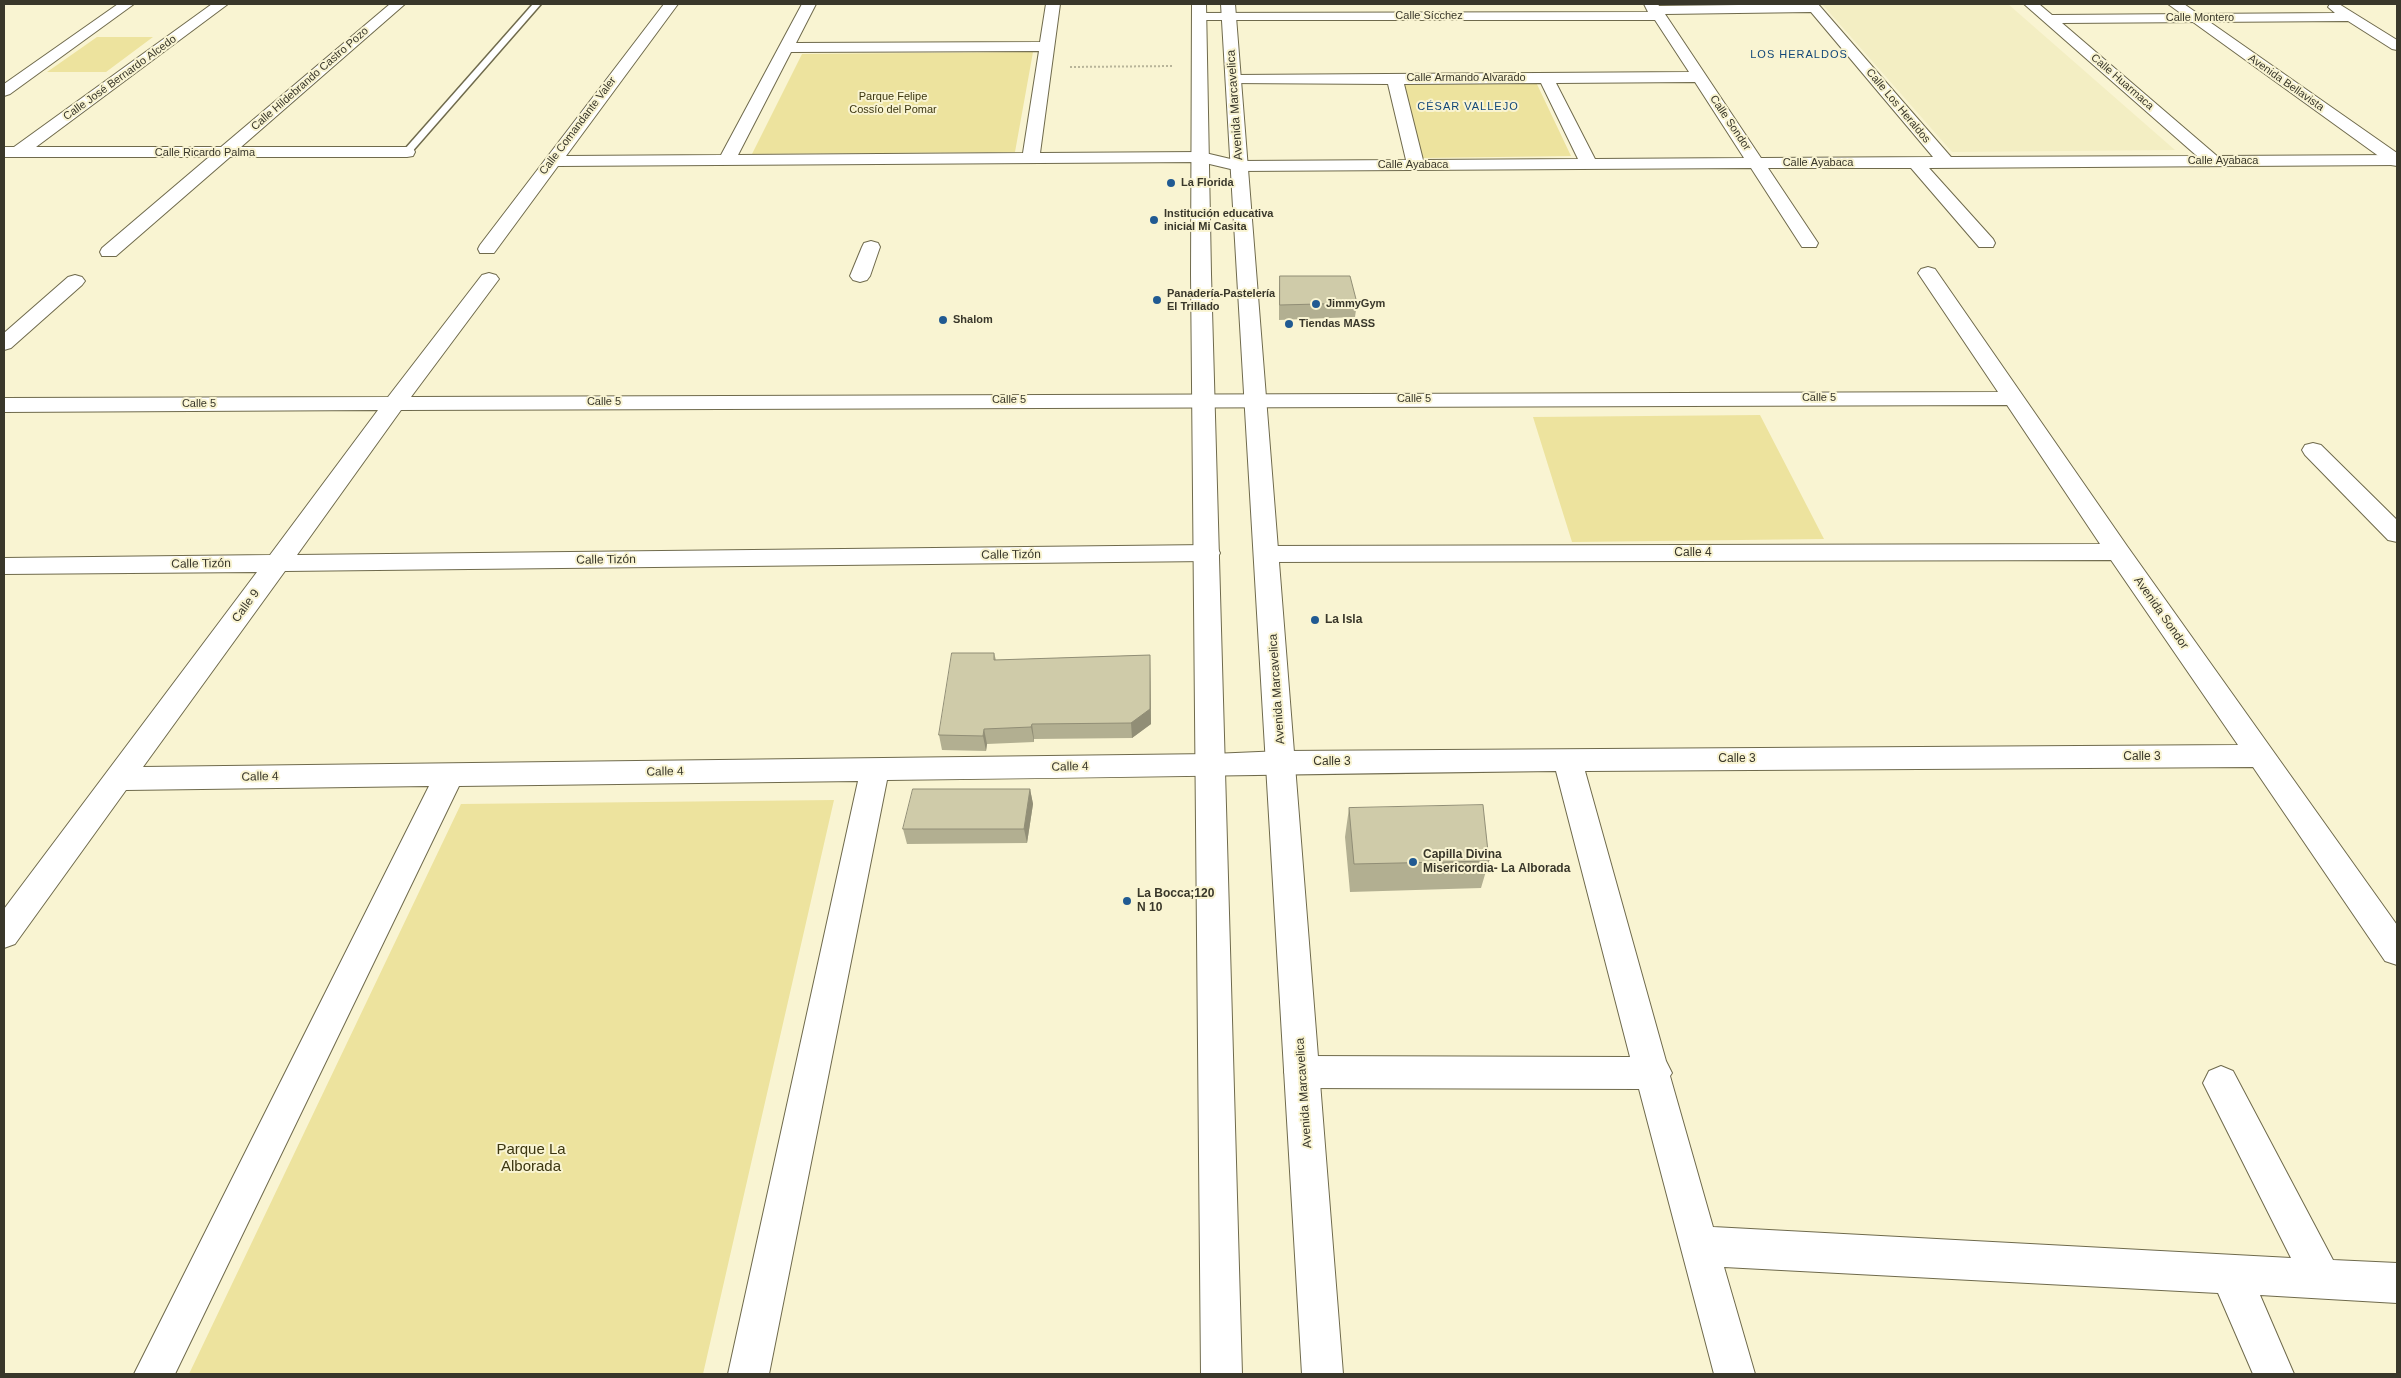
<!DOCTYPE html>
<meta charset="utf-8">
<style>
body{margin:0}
#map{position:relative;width:2401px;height:1378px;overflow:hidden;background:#f9f4d2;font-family:Arial,sans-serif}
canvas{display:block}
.frame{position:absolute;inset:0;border:5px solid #39372a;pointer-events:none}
</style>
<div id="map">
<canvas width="2401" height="1378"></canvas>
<div class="frame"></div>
</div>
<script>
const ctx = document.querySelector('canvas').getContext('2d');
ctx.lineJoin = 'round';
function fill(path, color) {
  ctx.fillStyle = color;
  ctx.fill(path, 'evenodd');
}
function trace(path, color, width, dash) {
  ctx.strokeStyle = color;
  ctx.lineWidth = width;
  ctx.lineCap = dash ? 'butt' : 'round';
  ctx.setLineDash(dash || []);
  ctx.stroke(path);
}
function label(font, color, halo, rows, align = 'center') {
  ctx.font = font + ' Arial,sans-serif';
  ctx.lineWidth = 4;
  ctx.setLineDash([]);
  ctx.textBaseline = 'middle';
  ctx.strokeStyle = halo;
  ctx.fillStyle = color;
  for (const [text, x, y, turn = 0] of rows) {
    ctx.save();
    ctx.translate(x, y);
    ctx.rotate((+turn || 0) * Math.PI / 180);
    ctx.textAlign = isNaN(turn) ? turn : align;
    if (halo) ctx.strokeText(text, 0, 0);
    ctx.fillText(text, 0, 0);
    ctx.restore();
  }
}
fill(new Path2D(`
 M1822 4H2008L2175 150 1952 152Z`), '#f3eec3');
fill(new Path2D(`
 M97 37H153L106 72H47Z
 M1033 52 1015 152 752 154 802 54Z
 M1535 80 1571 156 1423 158 1400 82Z
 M1760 415 1824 539 1572 542 1533 417Z
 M834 800 703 1374H189L461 804Z`), '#ede39e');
const service = new Path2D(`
 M533 4H541L410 154H404V150Z`);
const minor = new Path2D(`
 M118 4H134L10 94 4 96V84Z
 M212 4H228L36 147H221L390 4H405L241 147H407L413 148 415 152 413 156 407 157H230L116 256H102L100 252 102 248 209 157H4V147H14Z
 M664 4H678L566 156 721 155 802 4H816L796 43 1040 42 1046 4H1060L1040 153 1201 152 1239 161 1406 160 1388 84 1229 83 1226 80 1234 75 1689 72 1655 20H1199L1194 19 1192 16 1194 13 1648 12 1644 4H1658L1659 6 1818 4 1951 157 2197 156 2024 4H2039L2052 15 2335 13 2328 7 2330 4H2339L2397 40V50L2392 49 2348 21 2062 23 2217 156 2397 155V165L1929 168 1993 239 1995 243 1993 247H1979L1911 168H1768L1818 243 1816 247H1802L1751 168 1239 171 1201 162 558 166 494 253H480L478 249 480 245ZM1811 12 1933 157 1761 158 1665 14ZM1039 51 1023 153 738 155 791 52ZM1695 82 1744 158 1595 159 1556 83ZM1541 83 1578 159 1423 160 1404 84Z
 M1928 267 1935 269 2127 546 2397 925V965L2385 961 2253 767 1585 771 1666 1061 1672 1073 1670 1076 1713 1227 2291 1258 2203 1083 2209 1071 2221 1066 2233 1071 2333 1260 2397 1263V1303L2260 1295 2294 1374H2253L2218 1293 1724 1267 1755 1374H1714L1639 1089 1302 1088 1290 1084 1284 1072 1290 1060 1302 1056 1630 1057 1556 771C1333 773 1110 778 887 780L769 1374H728L858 781 459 786 175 1374H134L429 786 126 790 15 944 4 948V909L257 572 4 574V558L270 555 378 410 4 412V398L388 397 482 275 489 273 496 275 499 279 411 397 1998 392 1918 273 1921 269ZM2007 405 2100 544 1267 546 1258 548 1255 554 1258 560 1267 562 2111 560 2238 745 1282 751 1212 754 143 767 285 571 1208 561 1217 559 1220 553 1217 547 1208 545 297 555 401 410Z
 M75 275 82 277 85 281 82 285 11 348 4 350V333L68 277Z
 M2313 443 2321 445 2397 520V542L2388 540 2305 455 2302 450 2305 445Z`);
const tertiary = new Path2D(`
 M1192 4H1206L1211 274 1242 1374H1201L1191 274Z
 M1221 4H1235L1343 1374H1302Z
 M2168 4H2184L2397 153V166L2391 165Z`);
const primary = new Path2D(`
 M871 241 878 243 880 247 870 276 867 280 860 282 853 280 850 276 862 247 864 243Z`);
trace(service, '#6f6a4c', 3);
trace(minor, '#6f6a4c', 2);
trace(tertiary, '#6f6a4c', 2);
trace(primary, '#6f6a4c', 2);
trace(new Path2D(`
 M1070 67 1174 66`), '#b8b499', 2, [2, 2]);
fill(service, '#fff');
fill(minor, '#fff');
fill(tertiary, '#fff');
fill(primary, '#fff');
fill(new Path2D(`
 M1280 276 1357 303 1355 317 1279 320V290Z
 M994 653 996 660 1150 655 1151 724 1132 738 1034 739V742L987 744 986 751 942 750 939 735Z
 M1030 789 1033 804 1027 843 907 844 903 829Z
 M1349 808 1489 861 1481 888 1350 892 1345 837Z`), '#b2af91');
fill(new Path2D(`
 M1150 655 1151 724 1132 738 1131 723Z
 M1032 724 1034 739V742L1031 727Z
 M984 729 987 744 986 751 983 736Z
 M1030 789 1033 804 1027 843 1024 829Z`), '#918e76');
const building = new Path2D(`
 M1280 276H1350L1357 303 1280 305Z
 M952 653H994V660L1150 655V709L1131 723 1032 724 1031 727 984 729 983 736 939 735Z
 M913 789H1030L1024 829H903Z
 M1483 805 1489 861 1354 864 1349 808Z`);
fill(building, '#cfcba9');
trace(building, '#918e76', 1);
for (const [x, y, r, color] of [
 [1171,183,5,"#215a92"],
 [1154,220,5,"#215a92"],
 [1157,300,5,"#215a92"],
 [1316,304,5,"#215a92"],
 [943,320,5,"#215a92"],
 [1289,324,5,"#215a92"],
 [1315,620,5,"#215a92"],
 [1413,862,5,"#215a92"],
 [1127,901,5,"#215a92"]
]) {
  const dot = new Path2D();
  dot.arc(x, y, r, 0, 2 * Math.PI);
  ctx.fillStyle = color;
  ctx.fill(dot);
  trace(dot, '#f9f4d2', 2);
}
label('11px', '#39372a', '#f9f4d2', [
 ["Calle Sícchez",1429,16],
 ["Calle Montero",2200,18],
 ["Calle José Bernardo Alcedo",120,78,-36],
 ["Calle Armando Alvarado",1466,78],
 ["Calle Hildebrando Castro Pozo",310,79,-41],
 ["Calle Huarmaca",2122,82,41],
 ["Avenida Bellavista",2286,83,35],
 ["Calle Los Heraldos",1898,106,50],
 ["Calle Sondor",1730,123,56],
 ["Calle Comandante Valer",578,126,-53],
 ["Calle Ricardo Palma",205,153],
 ["Calle Ayabaca",2223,161],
 ["Calle Ayabaca",1818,163],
 ["Calle Ayabaca",1413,165],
 ["Calle 5",1819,398],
 ["Calle 5",1414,399],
 ["Calle 5",1009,400],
 ["Calle 5",604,402],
 ["Calle 5",199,404]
]);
ctx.letterSpacing = '1px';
label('11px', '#114678', '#f9f4d2', [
 ["LOS HERALDOS",1799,55],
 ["CÉSAR VALLEJO",1468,107]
]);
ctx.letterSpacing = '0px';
label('11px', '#3c3610', '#f9f4d2', [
 ["Parque Felipe",893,97],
 ["Cossío del Pomar",893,110]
]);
label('bold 11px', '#39372a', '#f9f4d2', [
 ["La Florida",1181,183],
 ["Institución educativa",1164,214],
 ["inicial Mi Casita",1164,227],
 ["Panadería-Pastelería",1167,294],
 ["El Trillado",1167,307],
 ["JimmyGym",1326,304],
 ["Shalom",953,320],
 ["Tiendas MASS",1299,324]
], 'left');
label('12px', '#39372a', '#f9f4d2', [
 ["Avenida Marcavelica",1235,105,-94],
 ["Calle 4",1693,553],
 ["Calle Tizón",1011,555,-1],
 ["Calle Tizón",606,560,-1],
 ["Calle Tizón",201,564,-1],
 ["Calle 9",246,606,-54],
 ["Avenida Sondor",2161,613,55],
 ["Avenida Marcavelica",1277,689,-94],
 ["Calle 3",2142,757],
 ["Calle 3",1737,759],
 ["Calle 3",1332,762],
 ["Calle 4",1070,767,-1],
 ["Calle 4",665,772,-1],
 ["Calle 4",260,777,-1],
 ["Avenida Marcavelica",1304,1093,-94]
]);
label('bold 12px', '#39372a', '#f9f4d2', [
 ["La Isla",1325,620],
 ["Capilla Divina",1423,855],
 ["Misericordia- La Alborada",1423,869],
 ["La Bocca;120",1137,894],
 ["N 10",1137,908]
], 'left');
label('15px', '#3c3610', '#f9f4d2', [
 ["Parque La",531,1150],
 ["Alborada",531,1167]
]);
</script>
